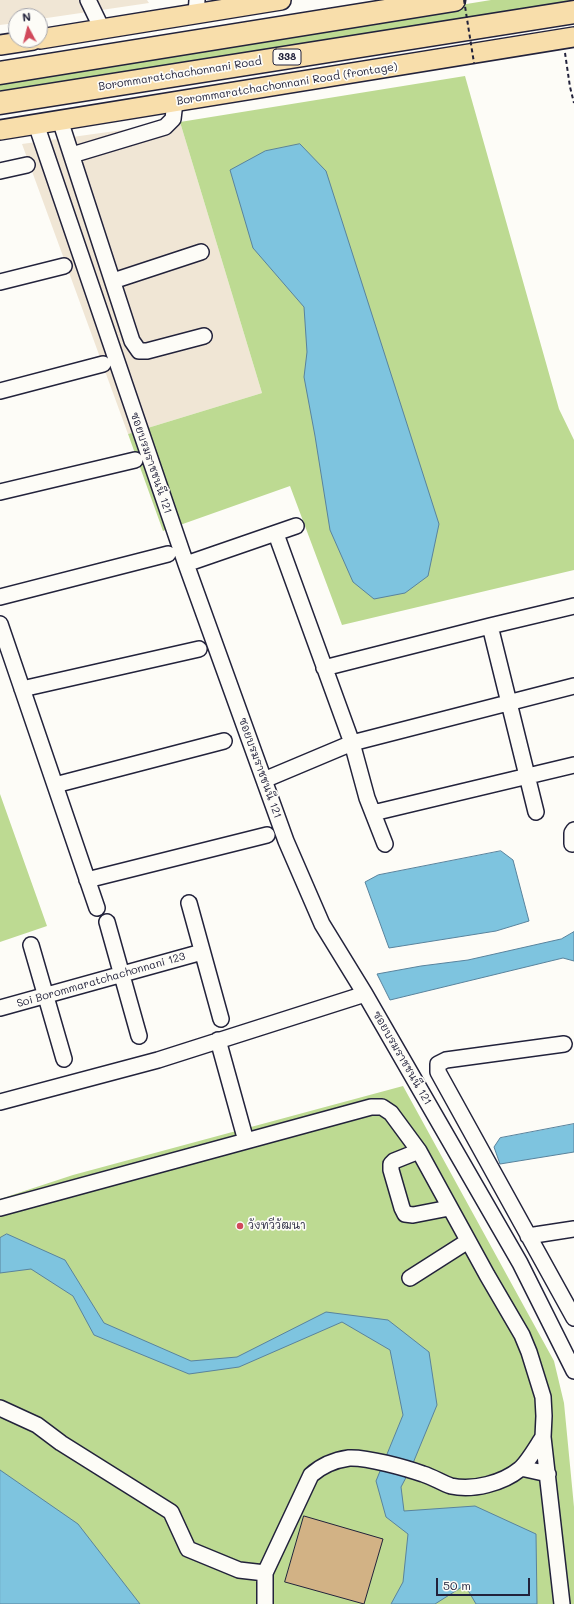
<!DOCTYPE html>
<meta charset="utf-8">
<style>
body{margin:0}
#map{position:relative;width:574px;height:1604px;overflow:hidden;background:#fdfcf7;font-family:Mali,sans-serif}
canvas{display:block}
.north{position:absolute;left:8px;top:8px;width:40px;height:40px;box-sizing:border-box;background:#fdfcf7;border:1px solid #a5a5ac;border-radius:50%;rotate:353deg;font-size:11px;font-weight:700;line-height:16px;text-align:center;color:#22223b}
.north::after{content:'';display:block;margin:auto;width:14px;height:18px;background:#d1495b;clip-path:polygon(50% 0,100% 100%,50% 72%,0 100%)}
.scale{position:absolute;left:436px;top:1578px;width:94px;height:18px;box-sizing:border-box;border:2px solid #22223b;border-top:0;padding-left:5px;font-size:12px;line-height:14px;white-space:nowrap;color:#22223b;-webkit-text-stroke:3px #fdfcf7;paint-order:stroke}
</style>
<div id="map">
<canvas width="574" height="1604"></canvas>
<div class="north">N</div>
<div class="scale">50 m</div>
</div>
<script>
const ctx = document.querySelector('canvas').getContext('2d');
ctx.lineJoin = 'round';
function fill(path, color) {
  ctx.fillStyle = color;
  ctx.fill(path, 'evenodd');
}
function trace(path, color, width, dash) {
  ctx.strokeStyle = color;
  ctx.lineWidth = width;
  ctx.lineCap = dash ? 'butt' : 'round';
  ctx.setLineDash(dash || []);
  ctx.stroke(path);
}
function label(font, color, halo, rows, align = 'center') {
  ctx.font = font + ' Mali,"Playpen Sans Thai",sans-serif';
  ctx.lineWidth = 3.5;
  ctx.setLineDash([]);
  ctx.textBaseline = 'middle';
  ctx.strokeStyle = halo;
  ctx.fillStyle = color;
  for (const [text, x, y, turn = 0] of rows) {
    ctx.save();
    ctx.translate(x, y);
    ctx.rotate((+turn || 0) * Math.PI / 180);
    ctx.textAlign = isNaN(turn) ? turn : align;
    if (halo) ctx.strokeText(text, 0, 0);
    ctx.fillText(text, 0, 0);
    ctx.restore();
  }
}
fill(new Path2D(`
 M0 0H147L149 3 40 19V16H16V23L0 25Z
 M180 122 262 393 128 434 22 144Z`), '#f0e6d5');
fill(new Path2D(`
 M491 0H574V2L0 93V80Z
 M465 76 559 409 574 440V570L342 625 290 486 163 531 128 434 262 393 180 122Z
 M0 794 47 926 0 942Z
 M403 1086 554 1361 564 1403 574 1507V1604H0V1199L73 1175Z`), '#bdda92');
const water = new Path2D(`
 M300 144 326 171 439 524 428 576 405 593 374 599 353 582 330 530 315 436 304 377 307 352 304 307 253 248 230 170 265 151Z
 M501 851 513 860 529 921 496 931 389 948 365 882 378 875Z
 M574 932V961L563 958 390 1000 377 974 421 966 468 960 561 939Z
 M574 1124V1152L500 1164 494 1147 500 1138Z
 M7 1234 65 1260 104 1323 191 1361 237 1357 326 1312 388 1320 429 1352 437 1405 411 1468 401 1487 404 1511 475 1506 536 1534 537 1604H476L465 1585 435 1604H391L403 1582 408 1534 386 1517 376 1481 403 1415 390 1350 342 1322 239 1367 189 1374 94 1335 73 1296 31 1269 0 1273V1238Z
 M0 1470 78 1524 140 1604H0Z`);
fill(water, '#7ec4df');
trace(water, '#59839d', 1);
const building = new Path2D(`
 M304 1516 383 1539 364 1604 285 1582Z`);
fill(building, '#d2b285');
trace(building, '#22223b', 1);
const minor = new Path2D(`
 M88 0 102 29
 M196 14 197 0
 M60 120 132 341 139 351H147L204 336
 M36 124 186 564 286 841 322 924 365 994 520 1263 574 1371
 M72 155 165 127 173 119 175 102
 M0 171 27 165
 M113 281 201 252
 M0 282 64 266
 M0 391 103 364
 M0 492 135 460
 M276 534 352 743 367 798 385 844
 M186 564 296 526
 M0 597 168 554
 M0 624 97 908
 M490 626 536 812
 M324 668 490 626 574 606
 M22 689 199 649
 M264 780 352 743 574 686
 M55 785 224 741
 M373 813 574 765
 M572 844V833L574 830
 M87 880 267 835
 M189 903 221 1019
 M107 922 139 1036
 M31 945 64 1059
 M0 1008 202 952
 M218 1040 246 1141
 M564 1044 446 1060 438 1064V1072L574 1318
 M0 1102 158 1060 365 994
 M419 1151 394 1161 391 1164V1170L402 1208 405 1214 413 1215 449 1208
 M0 1208 371 1107H382L391 1113 419 1151 487 1275 522 1335 529 1352 543 1397 544 1416 543 1437 562 1604
 M528 1236 574 1229
 M410 1278 468 1241
 M0 1408 37 1425 61 1443 171 1512 188 1549 239 1570 265 1573
 M521 1468 548 1474
 M265 1604V1573L311 1475C321 1466 335 1460 349 1458 367 1457 406 1468 423 1474 433 1477 442 1483 451 1486 473 1491 503 1483 520 1469 528 1462 537 1446 543 1437`);
const major = new Path2D(`
 M40 39 281 0
 M0 45 33 40
 M0 130 574 37`);
const highway = new Path2D(`
 M0 73 454 0
 M0 103 574 12`);
trace(minor, '#22223b', 18);
trace(major, '#22223b', 22);
trace(highway, '#22223b', 25);
trace(new Path2D(`
 M565 53 570 87 574 103`), '#22223b', 2, [4, 3]);
trace(minor, '#fdfcf7', 15);
trace(major, '#f8deab', 19);
trace(highway, '#f8deab', 22);
trace(new Path2D(`
 M464 0 474 63`), '#22223b', 2, [4, 3]);
for (const [x, y, r, color] of [
 [240,1226,4,"#d1495b"]
]) {
  const dot = new Path2D();
  dot.arc(x, y, r, 0, 2 * Math.PI);
  ctx.fillStyle = color;
  ctx.fill(dot);
  trace(dot, '#fdfcf7', 1.5);
}
for (const [x, y, w] of [
 [287,57,28]
]) {
  const box = new Path2D();
  box.roundRect(x - w / 2, y - 8, w, 16, 3);
  ctx.fillStyle = '#fdfcf7';
  ctx.fill(box);
  trace(box, '#22223b', 1);
}
label('bold 10px', '#22223b', null, [
 ["338",287,57]
]);
label('11px', '#22223b', '#fdfcf7', [
 ["Borommaratchachonnani Road",180,74,-9],
 ["Borommaratchachonnani Road (frontage)",287,84,-9],
 ["ซอยบรมราชชนนี 121",151,463,71],
 ["ซอยบรมราชชนนี 121",260,768,70],
 ["Soi Borommaratchachonnani 123",101,980,-16],
 ["ซอยบรมราชชนนี 121",402,1058,60]
]);
label('11px', '#22223b', '#fdfcf7', [
 ["วังทวีวัฒนา",248,1226]
], 'left');
</script>
